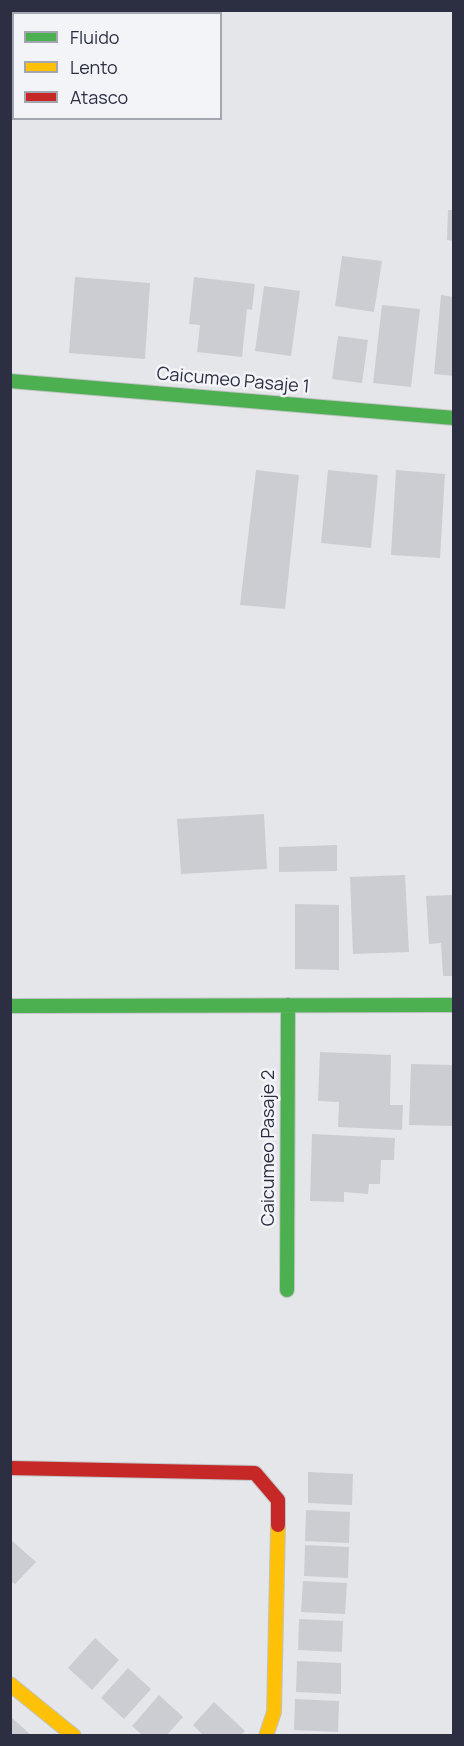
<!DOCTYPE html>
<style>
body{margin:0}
#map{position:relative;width:464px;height:1746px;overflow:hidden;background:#e5e6ea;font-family:Manrope,sans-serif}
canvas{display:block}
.frame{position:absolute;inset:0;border:12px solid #2c2f42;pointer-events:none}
.legend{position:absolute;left:12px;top:12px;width:210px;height:108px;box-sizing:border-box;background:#f3f4f8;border:2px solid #a3a5af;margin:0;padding:8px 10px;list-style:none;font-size:18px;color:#2c2f42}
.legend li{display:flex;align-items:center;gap:12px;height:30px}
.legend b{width:30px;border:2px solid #a3a5af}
</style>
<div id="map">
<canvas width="464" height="1746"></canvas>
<div class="frame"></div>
<ul class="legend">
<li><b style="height:8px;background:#4caf50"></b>Fluido</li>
<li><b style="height:8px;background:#ffc107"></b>Lento</li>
<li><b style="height:8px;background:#c62828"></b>Atasco</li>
</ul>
</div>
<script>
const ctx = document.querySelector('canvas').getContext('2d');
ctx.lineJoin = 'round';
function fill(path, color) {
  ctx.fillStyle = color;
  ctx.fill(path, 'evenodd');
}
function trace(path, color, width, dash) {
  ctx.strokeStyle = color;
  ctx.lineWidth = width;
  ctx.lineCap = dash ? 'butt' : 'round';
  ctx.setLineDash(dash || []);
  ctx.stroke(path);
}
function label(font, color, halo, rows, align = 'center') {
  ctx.font = font + ' Manrope,sans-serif';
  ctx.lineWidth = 5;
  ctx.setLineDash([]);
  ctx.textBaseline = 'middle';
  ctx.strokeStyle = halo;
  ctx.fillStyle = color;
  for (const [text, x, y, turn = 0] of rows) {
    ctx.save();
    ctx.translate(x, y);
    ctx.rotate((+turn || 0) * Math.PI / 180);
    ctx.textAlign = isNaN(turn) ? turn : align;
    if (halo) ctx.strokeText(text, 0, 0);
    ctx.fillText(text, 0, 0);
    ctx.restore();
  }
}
fill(new Path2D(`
 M448 210H454V241L447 240Z
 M342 256 382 261 374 312 335 306Z
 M75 277 150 283 145 359 69 353Z
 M194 277 255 284 252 310 247 309 242 357 197 352 200 325 189 324Z
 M264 286 300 291 291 356 255 351Z
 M441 295 454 297V376L434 374Z
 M382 305 420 309 411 387 373 383Z
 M338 336 368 340 362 383 332 379Z
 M256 470 299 475 285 609 240 605Z
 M328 470 378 475 371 548 321 543Z
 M396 470 445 474 440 558 391 555Z
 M264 814 267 869 181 874 177 819Z
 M337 845V871L279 872V847Z
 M405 875 409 952 353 954 350 877Z
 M454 895V976H443L441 943 429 944 426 896Z
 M295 904 339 905V970L295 969Z
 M320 1052 391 1055 390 1105H403L402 1130 338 1127 339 1102 318 1101Z
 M411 1064 454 1065V1126L409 1125Z
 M312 1134 395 1138 394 1160H381L380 1184H369L368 1194 344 1192V1202L310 1201Z
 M308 1472 353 1474 352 1505 308 1503Z
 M306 1510 350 1512 349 1543 305 1541Z
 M10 1539 36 1562 15 1584 10 1581Z
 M305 1545 349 1547 348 1578 304 1576Z
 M303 1581 347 1583 345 1614 301 1612Z
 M299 1619 343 1621 342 1652 298 1650Z
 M95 1638 119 1660 92 1690 68 1668Z
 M297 1661 341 1663V1694L296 1692Z
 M128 1668 151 1689 124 1719 101 1698Z
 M159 1695 183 1717 166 1736H143L132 1726Z
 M295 1699 339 1701 338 1732 294 1730Z
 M214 1702 245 1731 240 1736H204L193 1725Z
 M10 1716 32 1736H10Z`), '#cccdd2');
const fast = new Path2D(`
 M10 381 454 418
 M10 1006 454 1005
 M287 1290 288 1005`);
const slow = new Path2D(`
 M10 1684 74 1736
 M266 1736 274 1712 278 1525`);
const jam = new Path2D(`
 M10 1468 255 1473 278 1500V1525`);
trace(fast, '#c2c3c6', 16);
trace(slow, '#c2c3c6', 16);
trace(jam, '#c2c3c6', 16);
trace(fast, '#4caf50', 14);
trace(slow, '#ffc107', 14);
trace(jam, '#c62828', 14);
label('18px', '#2c2f42', '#f3f4f8', [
 ["Caicumeo Pasaje 1",233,381,5],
 ["Caicumeo Pasaje 2",269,1148,-90]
]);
</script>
